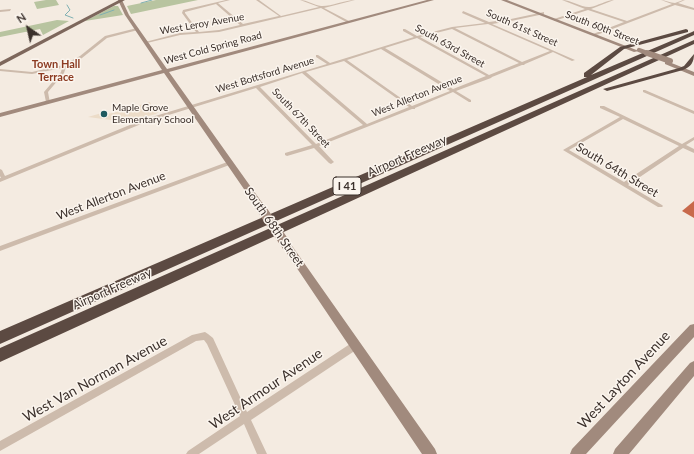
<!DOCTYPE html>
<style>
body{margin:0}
#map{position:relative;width:694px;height:454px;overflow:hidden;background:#f4ebe1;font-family:Lato,sans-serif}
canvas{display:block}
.north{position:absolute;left:8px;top:8px;width:40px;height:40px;-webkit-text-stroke:3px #fbf5ee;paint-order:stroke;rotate:326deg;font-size:11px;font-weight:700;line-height:16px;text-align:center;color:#3b302b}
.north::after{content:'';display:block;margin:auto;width:14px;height:18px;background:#3b302b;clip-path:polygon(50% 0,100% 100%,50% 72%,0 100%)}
</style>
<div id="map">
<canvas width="694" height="454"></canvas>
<div class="north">N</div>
</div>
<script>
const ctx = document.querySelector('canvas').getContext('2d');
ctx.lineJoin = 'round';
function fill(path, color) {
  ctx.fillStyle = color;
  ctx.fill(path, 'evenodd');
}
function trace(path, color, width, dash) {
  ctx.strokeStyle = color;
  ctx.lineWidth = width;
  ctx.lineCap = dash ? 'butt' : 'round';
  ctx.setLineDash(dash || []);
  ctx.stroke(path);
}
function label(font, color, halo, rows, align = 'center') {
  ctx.font = font + ' Lato,sans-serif';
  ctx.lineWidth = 3;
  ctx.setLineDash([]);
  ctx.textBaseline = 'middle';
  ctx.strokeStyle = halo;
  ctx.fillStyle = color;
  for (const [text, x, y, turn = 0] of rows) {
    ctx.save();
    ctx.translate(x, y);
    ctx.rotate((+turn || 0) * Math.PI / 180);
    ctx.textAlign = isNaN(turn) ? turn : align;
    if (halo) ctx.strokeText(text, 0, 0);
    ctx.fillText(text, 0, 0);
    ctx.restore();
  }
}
fill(new Path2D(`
 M46 0H56L59 5 37 9 34 2Z
 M156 0H198L131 14 127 6Z
 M114 6H118L123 15 85 21Z
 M57 20 69 21 43 35 40 29 0 37V32Z`), '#b8c4a0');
fill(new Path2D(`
 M150 102 153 110 158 112 156 114 126 122 88 117 105 112 106 114 113 113Z`), '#ecdcc8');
trace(new Path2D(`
 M141 3 152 0
 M67 5 70 10 65 15 73 18
 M100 15 114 10`), '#7fb0b2', 1);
fill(new Path2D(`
 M694 201V218L682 211Z`), '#c8694b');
fill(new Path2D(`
 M226 0H230L218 3 243 24 279 16 256 0H259L281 16 319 7 300 0C307 0 314 5 321 6 329 7 345 0 355 0L324 8 349 21V23H348L321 8 219 32 180 35 147 43 145 42 180 33 196 32 182 13 183 10ZM216 4 240 25 219 30 199 32 185 13V12Z
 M562 0C571 0 582 8 590 7 598 6 606 0 614 0L591 9 627 21 672 4 661 0C665 0 670 3 675 3 679 2 681 0 685 0L678 3 694 8V10L675 5 594 36H593V34L624 22 588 10 554 21V19L585 9Z
 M11 9 10 11 0 12V10Z
 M463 11 489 22 511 19 544 12V14L511 21 492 24 575 60 572 61 553 52 525 64 524 65H522L492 77 491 78 456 91 471 100V102H469L453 92 415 108V109H412L319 146 333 161 334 162 331 164 329 163 314 148 287 156 285 155V153L312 145 256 88 146 122 0 182V178H1L0 176V169L2 170 5 176 142 120 327 64 316 57V55H318L330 63 414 37 403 31V29H405L417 36 452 27 485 23 462 13ZM488 24 550 51 522 62 455 28ZM452 29 519 63 489 75 420 37ZM417 38 486 76 453 89 385 48ZM381 49 450 91 412 106 347 60ZM344 61 409 107 367 124 306 72ZM302 73 363 125 316 144 260 87Z
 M137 28 139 29 138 30 107 38 82 58 66 67 64 73 48 92 50 103 46 102 44 92 61 72 62 68 32 74 0 71V69L32 72 63 65 80 56 105 36Z
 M643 90H645L694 111V114L643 92Z
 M600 106H604L682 144 694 137V140L686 145 694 149V153L683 148 628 185 662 205 663 206 662 207H658L563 150 620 117 600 108ZM623 119 679 146 624 182 569 150Z
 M230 161 233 163 232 164 0 251V246Z
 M205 332 208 334 213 338 247 412 353 342 356 341 359 342 360 345 359 348 251 420 267 454H257L244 424 199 454H186L188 451 240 416 207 344 204 340 196 341 0 451V441L192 335Z`), '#cdbbac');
fill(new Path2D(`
 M118 0H122L129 15 167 69 427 0H434L169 72 263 204 264 206 260 209 257 208 164 73 0 117V113L162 70 125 15Z
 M501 0H507L639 51 634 52Z
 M665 62H669L694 72V76L665 64Z
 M287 242 290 243 435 449 437 454H422L284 249 282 246 284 243Z
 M694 324V337L586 454H570L572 449 690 325Z
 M694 361V376L629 454H613L615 449 690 363Z`), '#a18a7d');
fill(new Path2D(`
 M119 0H125L0 66V62Z`), '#7d675c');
fill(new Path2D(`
 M686 29 688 30V32L624 49 591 75 692 32 694 31V35L0 344V331L587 77H584V73L620 47Z
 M694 40V44L0 362V348Z
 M694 54C694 62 691 67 683 70L607 91 603 89 679 68 684 66Z`), '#5c4a42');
trace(new Path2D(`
 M639 50 650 54`), '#a18a7d', 4.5);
trace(new Path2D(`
 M647 53 670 61`), '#a18a7d', 6);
trace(new Path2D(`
 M260 206 261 208`), '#a18a7d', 8);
trace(new Path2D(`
 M260 207 287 246`), '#a18a7d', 10);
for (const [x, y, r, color] of [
 [104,114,4,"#1f5a5e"]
]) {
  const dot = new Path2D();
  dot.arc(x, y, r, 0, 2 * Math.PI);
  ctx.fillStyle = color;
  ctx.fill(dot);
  trace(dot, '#fbf5ee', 1.5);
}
label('10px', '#3b302b', '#fbf5ee', [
 ["West Leroy Avenue",202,24,-10],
 ["South 61st Street",522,28,24],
 ["South 60th Street",602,28,21],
 ["South 63rd Street",450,46,29],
 ["West Cold Spring Road",213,48,-15],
 ["West Bottsford Avenue",265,75,-17],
 ["West Allerton Avenue",417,96,-22],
 ["South 67th Street",301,118,46]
]);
label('10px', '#3b302b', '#fbf5ee', [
 ["Maple Grove",112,108],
 ["Elementary School",112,120]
], 'left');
label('bold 11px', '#8c3b22', '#fbf5ee', [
 ["Town Hall",56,64],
 ["Terrace",56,77]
]);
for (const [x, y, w] of [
 [347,186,28]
]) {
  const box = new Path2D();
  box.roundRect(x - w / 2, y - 9, w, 18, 3);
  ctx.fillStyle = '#fbf5ee';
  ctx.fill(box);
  trace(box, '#3b302b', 1);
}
label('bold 11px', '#3b302b', null, [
 ["I 41",347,186]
]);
label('12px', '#3b302b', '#fbf5ee', [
 ["Airport Freeway",407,156,-24],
 ["South 64th Street",617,170,31],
 ["West Allerton Avenue",111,196,-21],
 ["South 68th Street",274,227,55],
 ["Airport Freeway",112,289,-24]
]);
label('14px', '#3b302b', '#fbf5ee', [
 ["West Van Norman Avenue",95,379,-29],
 ["West Layton Avenue",624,380,-47],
 ["West Armour Avenue",266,389,-34]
]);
</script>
